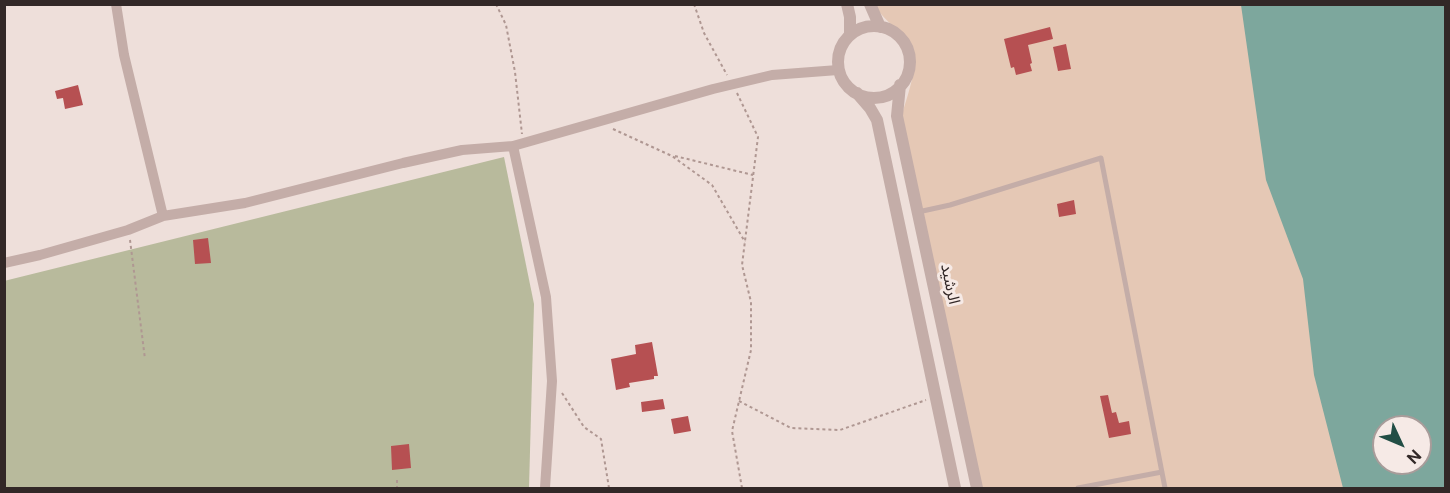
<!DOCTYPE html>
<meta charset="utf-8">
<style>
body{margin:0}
#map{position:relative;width:1450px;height:493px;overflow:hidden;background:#eedfda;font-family:"Public Sans",sans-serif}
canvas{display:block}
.frame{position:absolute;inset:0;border:6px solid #322827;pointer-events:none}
.north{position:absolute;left:1372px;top:415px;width:60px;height:60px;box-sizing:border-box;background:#f6eae6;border:2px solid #a89c9a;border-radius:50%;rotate:134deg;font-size:16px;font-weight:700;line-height:24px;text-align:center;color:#322827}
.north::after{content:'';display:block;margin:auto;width:21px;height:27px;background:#224e45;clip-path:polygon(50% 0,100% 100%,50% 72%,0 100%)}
</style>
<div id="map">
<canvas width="1450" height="493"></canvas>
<div class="frame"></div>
<div class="north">N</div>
</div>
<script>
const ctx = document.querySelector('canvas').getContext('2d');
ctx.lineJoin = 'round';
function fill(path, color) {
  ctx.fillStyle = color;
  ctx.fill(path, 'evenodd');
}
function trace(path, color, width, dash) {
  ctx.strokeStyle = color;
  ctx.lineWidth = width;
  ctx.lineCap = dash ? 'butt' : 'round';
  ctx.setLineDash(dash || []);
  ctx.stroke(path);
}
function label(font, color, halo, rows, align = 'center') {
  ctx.font = font + ' "Public Sans","Noto Sans Arabic",sans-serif';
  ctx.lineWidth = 6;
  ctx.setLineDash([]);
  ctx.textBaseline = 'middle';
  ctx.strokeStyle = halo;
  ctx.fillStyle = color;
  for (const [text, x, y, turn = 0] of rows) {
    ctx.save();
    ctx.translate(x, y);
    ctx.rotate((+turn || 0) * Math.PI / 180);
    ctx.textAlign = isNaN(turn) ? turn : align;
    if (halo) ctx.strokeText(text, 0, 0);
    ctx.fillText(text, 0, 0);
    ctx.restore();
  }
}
fill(new Path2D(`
 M504 157 534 304 529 488H5L4 281Z`), '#b8ba9c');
fill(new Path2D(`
 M876 5H1300L1384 427V463L1402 488H979L902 115C908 92 925 54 904 35 894 26 881 18 876 5Z`), '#e5c8b5');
fill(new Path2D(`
 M1241 5H1445V488H1343L1314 375 1303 279 1266 180ZM1384 427H1420V463H1384Z`), '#7da79d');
fill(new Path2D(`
 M1050 27 1053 39 1028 45 1032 63 1030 64 1032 71 1016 75 1014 67 1011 68 1004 39Z
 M1066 44 1071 69 1058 71 1053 47Z
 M78 85 83 105 65 109 63 98 57 99 55 91Z
 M1074 200 1076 214 1059 217 1057 204Z
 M208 238 211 263 195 264 193 240Z
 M652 342 658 376H654V379L629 383 630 387 616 390 611 359 636 354 635 345Z
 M1108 395 1112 413 1116 412 1119 423 1129 421 1131 434 1109 438 1100 396Z
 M663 399 665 409 642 412 641 402Z
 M688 416 691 431 674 434 671 419Z
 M409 444 411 468 392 470 391 446Z`), '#b65052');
trace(new Path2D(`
 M496 4 506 25 515 72 522 134
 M694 4 704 33 727 75
 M737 93 758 137 742 265 751 302V350L732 431 742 488
 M613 129 672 156 712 185 745 242
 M675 156 753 175
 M130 240 145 359
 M562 393 584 427 601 439 609 488
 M739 401 791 428 840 430 926 400
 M397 480V488
 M384 487V488`), '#af9792', 2, [3, 3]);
trace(new Path2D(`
 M918 212 950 205 1101 158 1165 488
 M1078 488 1162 472`), '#c4ada8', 5);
trace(new Path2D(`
 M116 4 124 55 163 216
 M513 146 546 297 552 381 545 488
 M4 263 40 255 128 230 163 216 245 203 403 163 462 150 513 146 713 89 772 75 838 70`), '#c4ada8', 10);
trace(new Path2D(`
 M847 4 850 17V35
 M870 4 880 27
 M838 62a36 36 0 1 1 72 0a36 36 0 1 1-72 0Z
 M900 85 897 116 977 488
 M857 93 870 108 877 120 955 488`), '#c4ada8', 12);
label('16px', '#322827', '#f6eae6', [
 ["الرشيد",950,284,78]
]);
</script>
